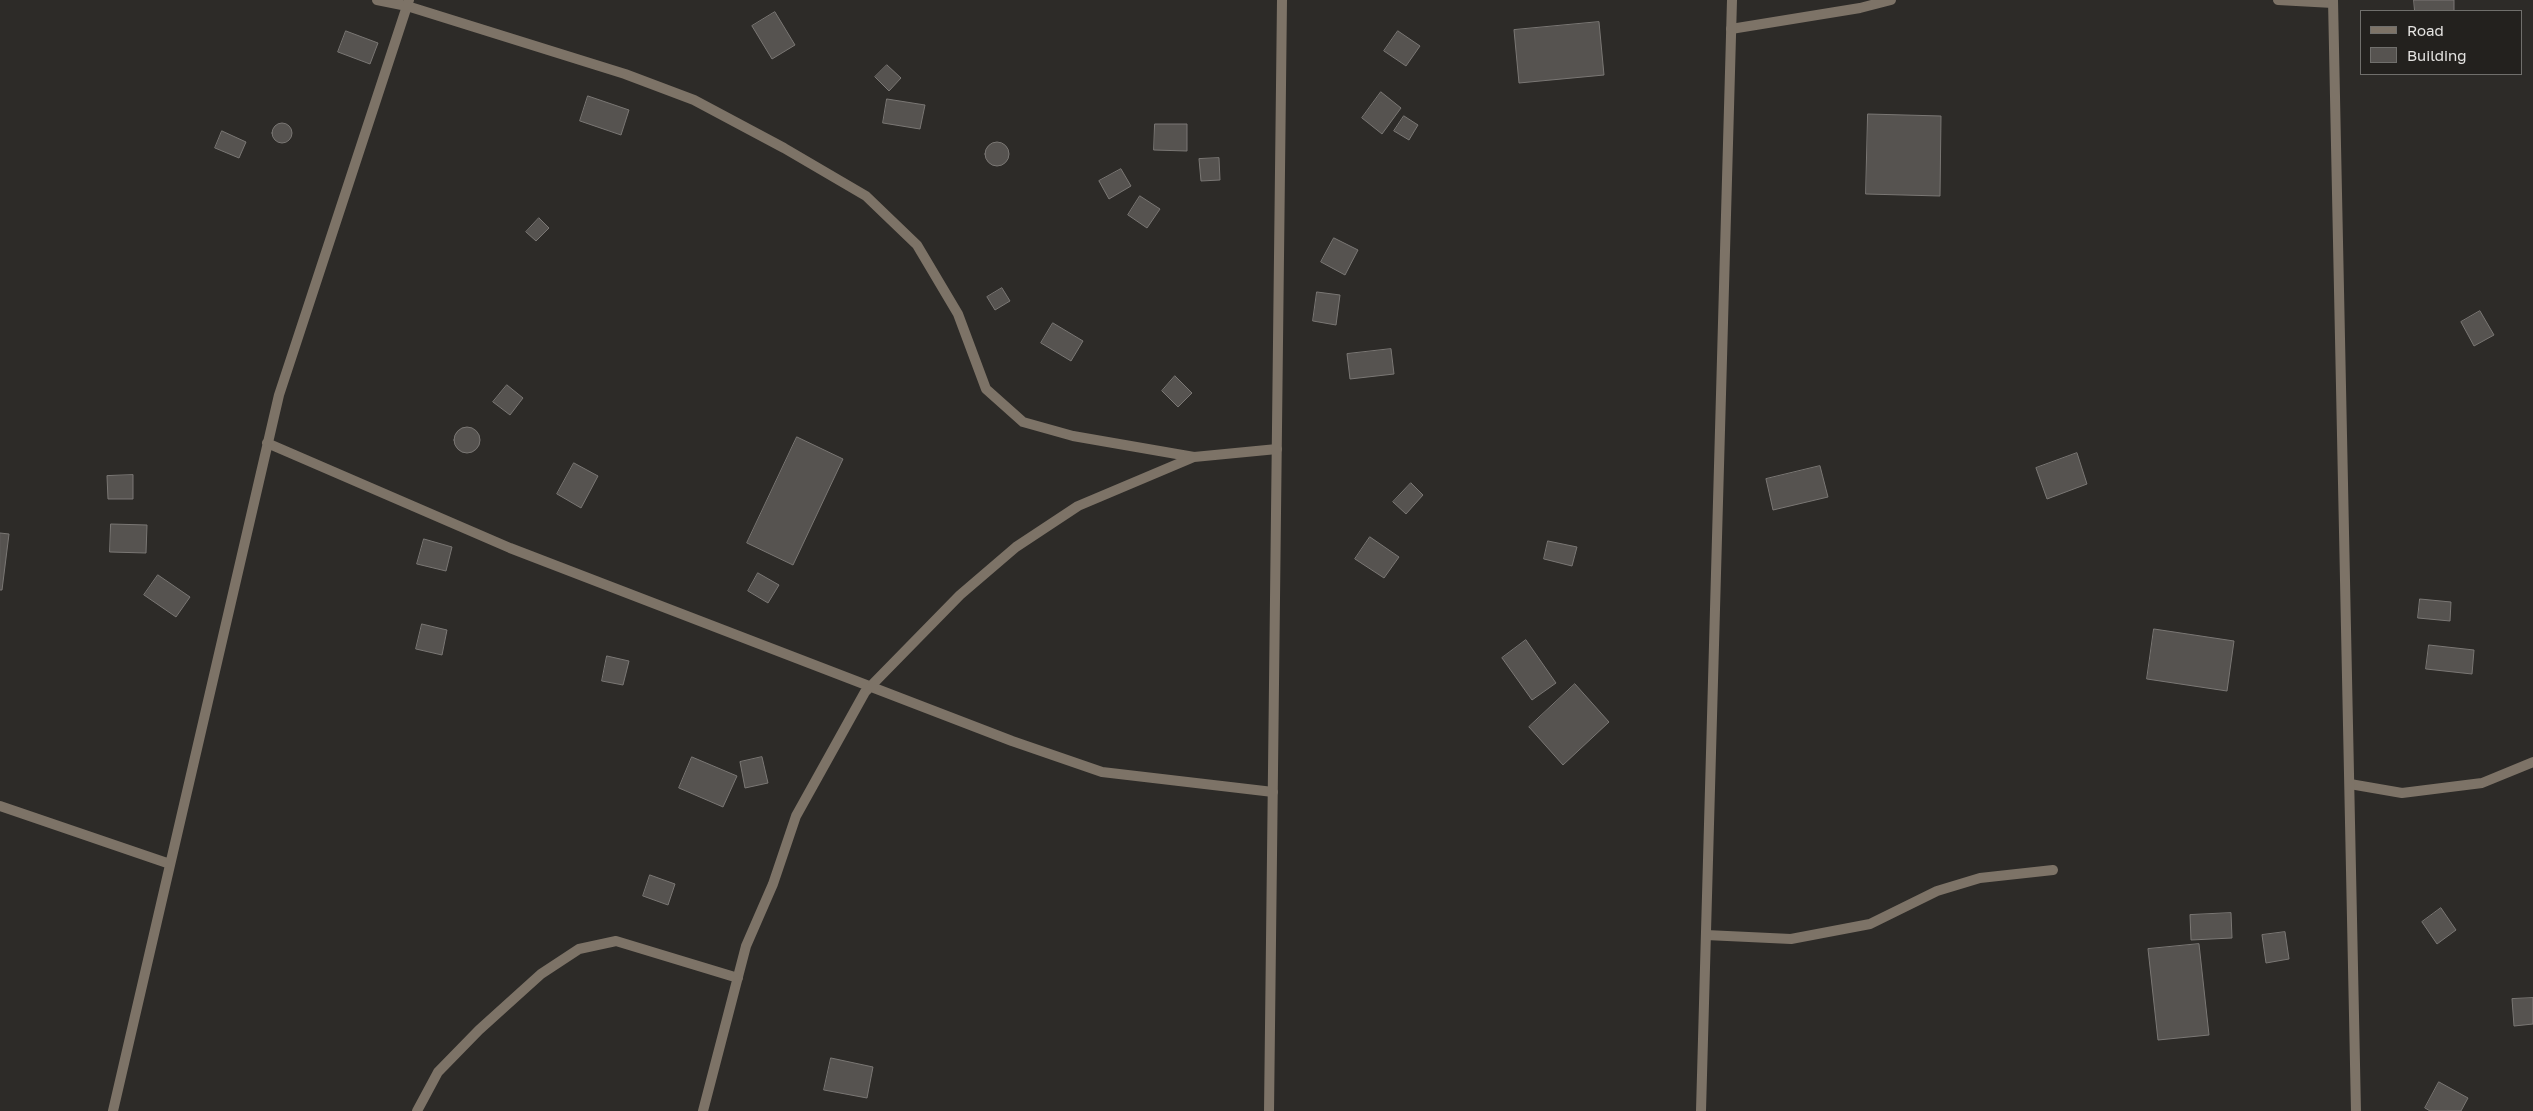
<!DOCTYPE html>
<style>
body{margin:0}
#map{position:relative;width:2533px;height:1111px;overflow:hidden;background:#2d2b28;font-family:"Golos Text",sans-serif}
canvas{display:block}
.legend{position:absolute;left:2360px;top:10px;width:162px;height:65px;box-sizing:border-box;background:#23211e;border:1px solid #706f6c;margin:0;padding:6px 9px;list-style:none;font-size:15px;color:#e4e3e1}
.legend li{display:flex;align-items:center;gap:10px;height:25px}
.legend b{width:25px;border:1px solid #706f6c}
</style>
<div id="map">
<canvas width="2533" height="1111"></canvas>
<ul class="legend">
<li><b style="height:6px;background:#7d7367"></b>Road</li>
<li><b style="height:14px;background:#565350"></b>Building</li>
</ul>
</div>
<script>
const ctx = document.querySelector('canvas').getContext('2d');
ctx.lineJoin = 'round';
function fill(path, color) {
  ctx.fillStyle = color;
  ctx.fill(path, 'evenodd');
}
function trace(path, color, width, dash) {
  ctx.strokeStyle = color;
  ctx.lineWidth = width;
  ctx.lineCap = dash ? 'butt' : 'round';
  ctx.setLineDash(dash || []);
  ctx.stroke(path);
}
const building = new Path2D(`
 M2414 0H2454V11H2415Z
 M775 12 795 45 772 59 752 26Z
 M1599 22 1604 75 1519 83 1514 30Z
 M346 31 378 43 370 64 338 52Z
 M1398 31 1420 46 1406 66 1384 51Z
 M887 65 901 78 889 91 875 77Z
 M1381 92 1401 108 1382 134 1362 118Z
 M588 96 629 110 621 135 580 121Z
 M887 99 925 105 920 129 883 123Z
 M1868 114 1941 116 1940 196 1866 194Z
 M1404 116 1418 125 1409 140 1394 131Z
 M272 133a10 10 0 1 1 20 0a10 10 0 1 1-20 0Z
 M1155 124H1187V151L1154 150Z
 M222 131 246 142 239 158 215 148Z
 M985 154a12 12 0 1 1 24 0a12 12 0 1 1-24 0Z
 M1219 158 1220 180 1201 181 1199 159Z
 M1121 169 1131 186 1109 199 1099 181Z
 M1140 196 1160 209 1147 228 1128 215Z
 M539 218 549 228 536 241 526 232Z
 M1334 238 1358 250 1345 275 1321 262Z
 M1002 288 1010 301 995 310 987 297Z
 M1317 292 1340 295 1336 325 1313 321Z
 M2480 311 2494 335 2474 346 2461 322Z
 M1053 323 1083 341 1071 361 1041 343Z
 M1391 349 1394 374 1350 379 1347 354Z
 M1175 376 1192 393 1178 407 1162 391Z
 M507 385 523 398 510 415 493 402Z
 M454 440a13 13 0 1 1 26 0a13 13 0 1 1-26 0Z
 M797 437 843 459 793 565 747 543Z
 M2077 453 2087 484 2047 499 2036 468Z
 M574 463 598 476 581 508 557 494Z
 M1820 466 1828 497 1773 510 1766 479Z
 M133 475V499H108L107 476Z
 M1411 483 1423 495 1406 514 1393 502Z
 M111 524 147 525 146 553 110 552Z
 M0 533 9 534 2 590H0Z
 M1370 537 1399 557 1384 578 1355 559Z
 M424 539 452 547 446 571 417 564Z
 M1548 541 1577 547 1572 566 1544 559Z
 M758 573 779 585 768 603 748 591Z
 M158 575 190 597 176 617 144 595Z
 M2420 599 2451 602 2450 621 2418 618Z
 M422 624 447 630 442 655 416 649Z
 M2154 629 2234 641 2227 691 2147 679Z
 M1526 640 1556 683 1532 700 1502 658Z
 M2429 645 2474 650 2472 674 2426 669Z
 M607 656 629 661 623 685 602 681Z
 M1575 684 1609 722 1563 765 1529 727Z
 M692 757 737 776 723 807 679 788Z
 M762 757 768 783 745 788 740 762Z
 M650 875 675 884 668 905 643 896Z
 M2441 908 2456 930 2437 944 2422 922Z
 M2231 913 2232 938 2191 940 2190 915Z
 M2285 932 2289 959 2266 963 2262 935Z
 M2199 944 2209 1035 2158 1040 2148 949Z
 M2533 998V1024L2514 1026 2512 999Z
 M831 1058 873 1067 867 1098 824 1090Z
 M2439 1082 2468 1098 2461 1111H2430L2425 1108Z`);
fill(building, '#565350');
trace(building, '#7a7774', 1);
trace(new Path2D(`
 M377 0 407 6 625 74 694 100 784 148 866 196 917 245 958 314 986 389 1023 422 1073 436 1194 457
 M2278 0 2333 3
 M1731 29 1860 8 1891 0
 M267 443 510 548 1012 741 1102 772 1273 792
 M2350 784 2402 793 2482 783 2533 762
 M0 806 170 864
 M1706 935 1791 939 1870 924 1937 891 1980 878 2053 870
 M113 1111 279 395 409 0
 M417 1111 438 1072 479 1030 541 974 579 949 616 941 738 978
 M703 1111 746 946 773 884 796 816 865 692 960 595 1016 547 1078 506 1194 457 1277 449`), '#7d7367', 10);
trace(new Path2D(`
 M2333 0 2356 1111
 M1269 1111 1282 0
 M1701 1111 1732 0`), '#7d7367', 10);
</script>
